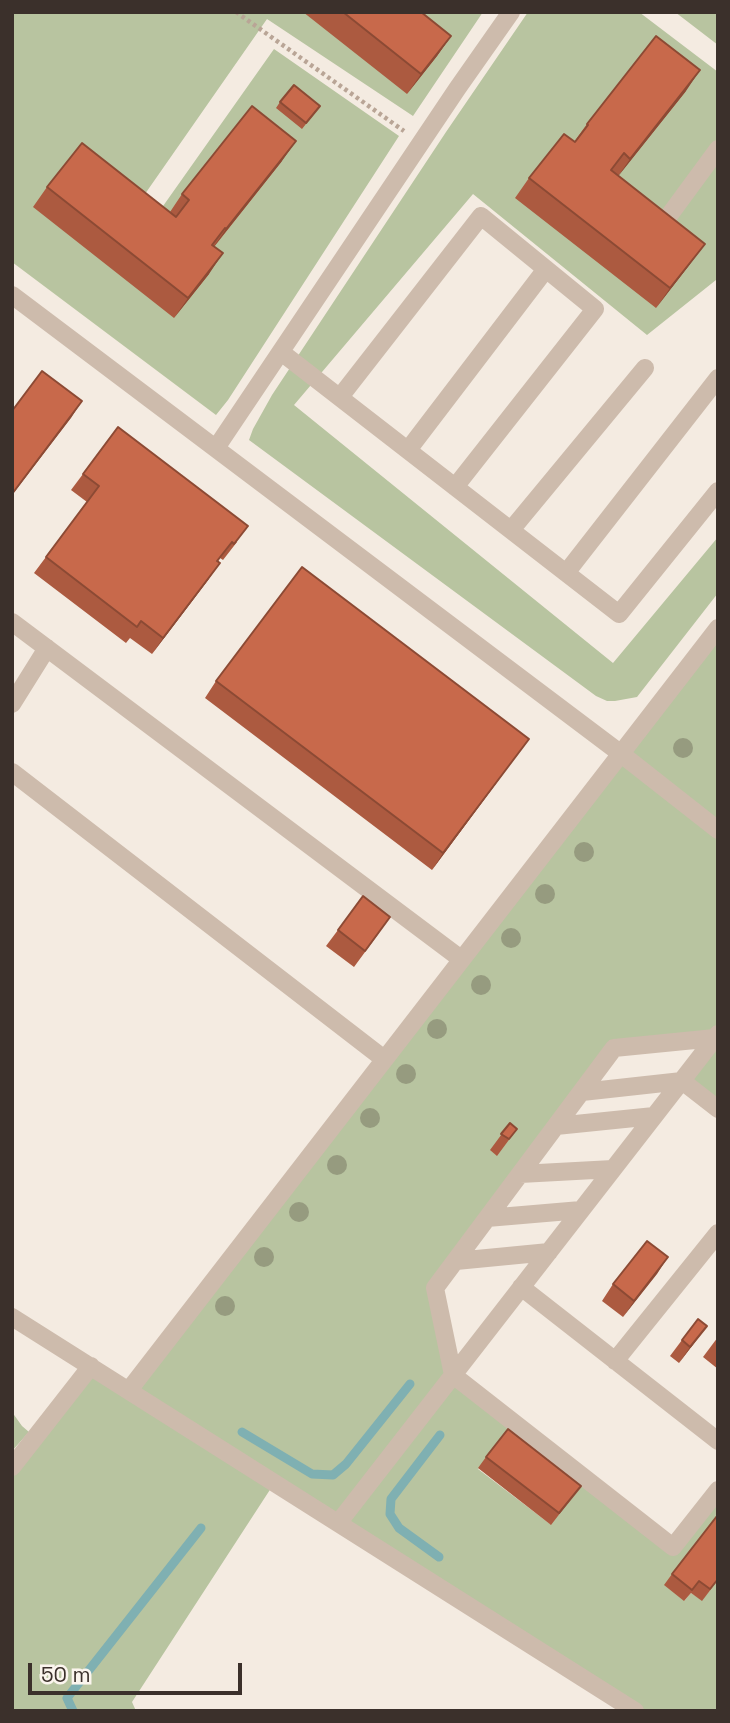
<!DOCTYPE html>
<style>
body{margin:0}
#map{position:relative;width:730px;height:1723px;overflow:hidden;background:#f4ebe1;font-family:"Space Grotesk",sans-serif}
canvas{display:block}
.frame{position:absolute;inset:0;border:14px solid #3b302b;pointer-events:none}
.scale{position:absolute;left:28px;top:1663px;width:214px;height:32px;box-sizing:border-box;border:4px solid #3b302b;border-top:0;padding-left:9px;font-size:21px;line-height:24px;white-space:nowrap;color:#3b302b;-webkit-text-stroke:5px #fbf5ee;paint-order:stroke}
</style>
<div id="map">
<canvas width="730" height="1723"></canvas>
<div class="frame"></div>
<div class="scale">50 m</div>
</div>
<script>
const ctx = document.querySelector('canvas').getContext('2d');
ctx.lineJoin = 'round';
function fill(path, color) {
  ctx.fillStyle = color;
  ctx.fill(path, 'evenodd');
}
function trace(path, color, width, dash) {
  ctx.strokeStyle = color;
  ctx.lineWidth = width;
  ctx.lineCap = dash ? 'butt' : 'round';
  ctx.setLineDash(dash || []);
  ctx.stroke(path);
}
fill(new Path2D(`
 M12 12H483L413 116 267 19 138 204 156 216 274 49 399 136 228 400 216 415 12 262Z
 M528 12H639L718 72V281L716 280 647 335 473 194 294 405 613 663 718 537V593L637 697 615 701H607L596 696 249 440 253 429 272 395 446 132Z
 M675 12H718V45Z
 M718 628V1109L682 1081 714 1039 614 1048 435 1288 453 1375 514 1423 478 1469 550 1524 587 1480 673 1547 718 1490V1534L684 1601 691 1593 702 1600 718 1580V1711H635L275 1482 132 1702 136 1711H12V1467L91 1366 128 1390Z
 M12 1412 22 1426 29 1432 12 1451Z`), '#b8c4a0');
trace(new Path2D(`
 M242 1432 312 1474 333 1475 346 1464 410 1384
 M439 1557 399 1528 390 1514 391 1499 440 1435
 M73 1711 67 1698 201 1528`), '#7fb0b2', 9);
trace(new Path2D(`
 M236 12 404 131`), '#b9a596', 4.5, [3.5, 3.5]);
trace(new Path2D(`
 M668 217 718 149
 M12 295 620 753 718 830
 M281 352 619 614 718 491
 M340 397 481 216 595 309 455 487
 M216 448 457 89 511 12
 M408 450 546 269
 M511 530 645 368
 M566 573 718 378
 M12 622 461 959
 M12 704 47 648
 M12 772 384 1059
 M715 1038 614 1048 435 1288 453 1375 673 1547 718 1490
 M582 1092 682 1081 718 1109
 M556 1126 654 1116
 M520 1174 613 1169
 M487 1218 581 1210
 M456 1261 549 1252
 M521 1287 718 1441
 M12 1317 635 1711
 M615 1361 718 1233
 M129 1390 718 628
 M12 1467 91 1366
 M339 1522 718 1034`), '#cdbbac', 18);
ctx.fillStyle = '#969b7f';
for (const [x, y] of [
 [683,748],
 [584,852],
 [545,894],
 [511,938],
 [481,985],
 [437,1029],
 [406,1074],
 [370,1118],
 [337,1165],
 [299,1212],
 [264,1257],
 [225,1306]
]) {
  ctx.beginPath();
  ctx.arc(x, y, 10, 0, 2 * Math.PI);
  ctx.fill();
}
fill(new Path2D(`
 M303 12H421L451 36 437 56 407 94Z
 M686 91 618 176 690 264 656 308 515 198 529 178 574 142 587 124Z
 M280 102 320 106 302 129 276 108Z
 M282 161 214 247 209 274 174 318 33 207 47 187 170 212 182 194Z
 M83 474 237 542 223 560 220 558 208 580 152 654 130 638 126 643 34 573 87 502 71 490Z
 M216 681 517 755 432 870 205 698Z
 M338 930 379 933 354 967 326 946Z
 M510 1123 517 1129 497 1156 490 1150Z
 M668 1257 623 1317 602 1301 613 1284Z
 M718 1337V1369L703 1357Z
 M682 1340 695 1342 679 1363 670 1356Z
 M486 1457 581 1486 551 1525 478 1468Z
 M672 1574 718 1580 702 1601 691 1593 684 1601 664 1585Z`), '#ac5a40');
fill(new Path2D(`
 M451 36 437 56 407 94 421 74Z
 M700 70 686 91 616 179 630 159Z
 M296 141 282 161 212 249 226 229Z
 M705 244 690 264 656 308 670 288Z
 M223 253 209 274 174 318 188 298Z
 M82 401 71 418 12 495V494Z
 M220 563 208 580 152 654 163 638Z
 M529 739 517 755 432 870 443 853Z
 M668 1257 657 1274 623 1317 634 1301Z
 M707 1326 695 1342 679 1363 690 1347Z`), '#8c4a34');
const building = new Path2D(`
 M343 12H421L451 36 421 74Z
 M656 36 700 70 630 159 624 153 611 170 705 244 670 288 529 178 564 134 575 142 588 125 587 124Z
 M294 85 320 106 306 123 280 102Z
 M252 106 296 141 226 229 225 228 212 245 223 253 188 298 47 187 82 143 176 217 189 200 182 194Z
 M42 371 82 401 12 494V411Z
 M118 427 248 526 234 544 232 542 217 561 220 563 163 638 141 621 137 627 46 557 99 486 83 474Z
 M302 567 529 739 443 853 216 681Z
 M363 896 390 917 365 951 338 930Z
 M510 1123 517 1129 509 1139 501 1134Z
 M647 1241 668 1257 634 1301 613 1284Z
 M698 1319 707 1326 690 1347 682 1340Z
 M508 1429 581 1486 559 1513 486 1457Z
 M717 1516 718 1517V1579L710 1589 699 1581 692 1590 672 1574Z`);
fill(building, '#c8694b');
trace(building, '#8c4a34', 2);
</script>
